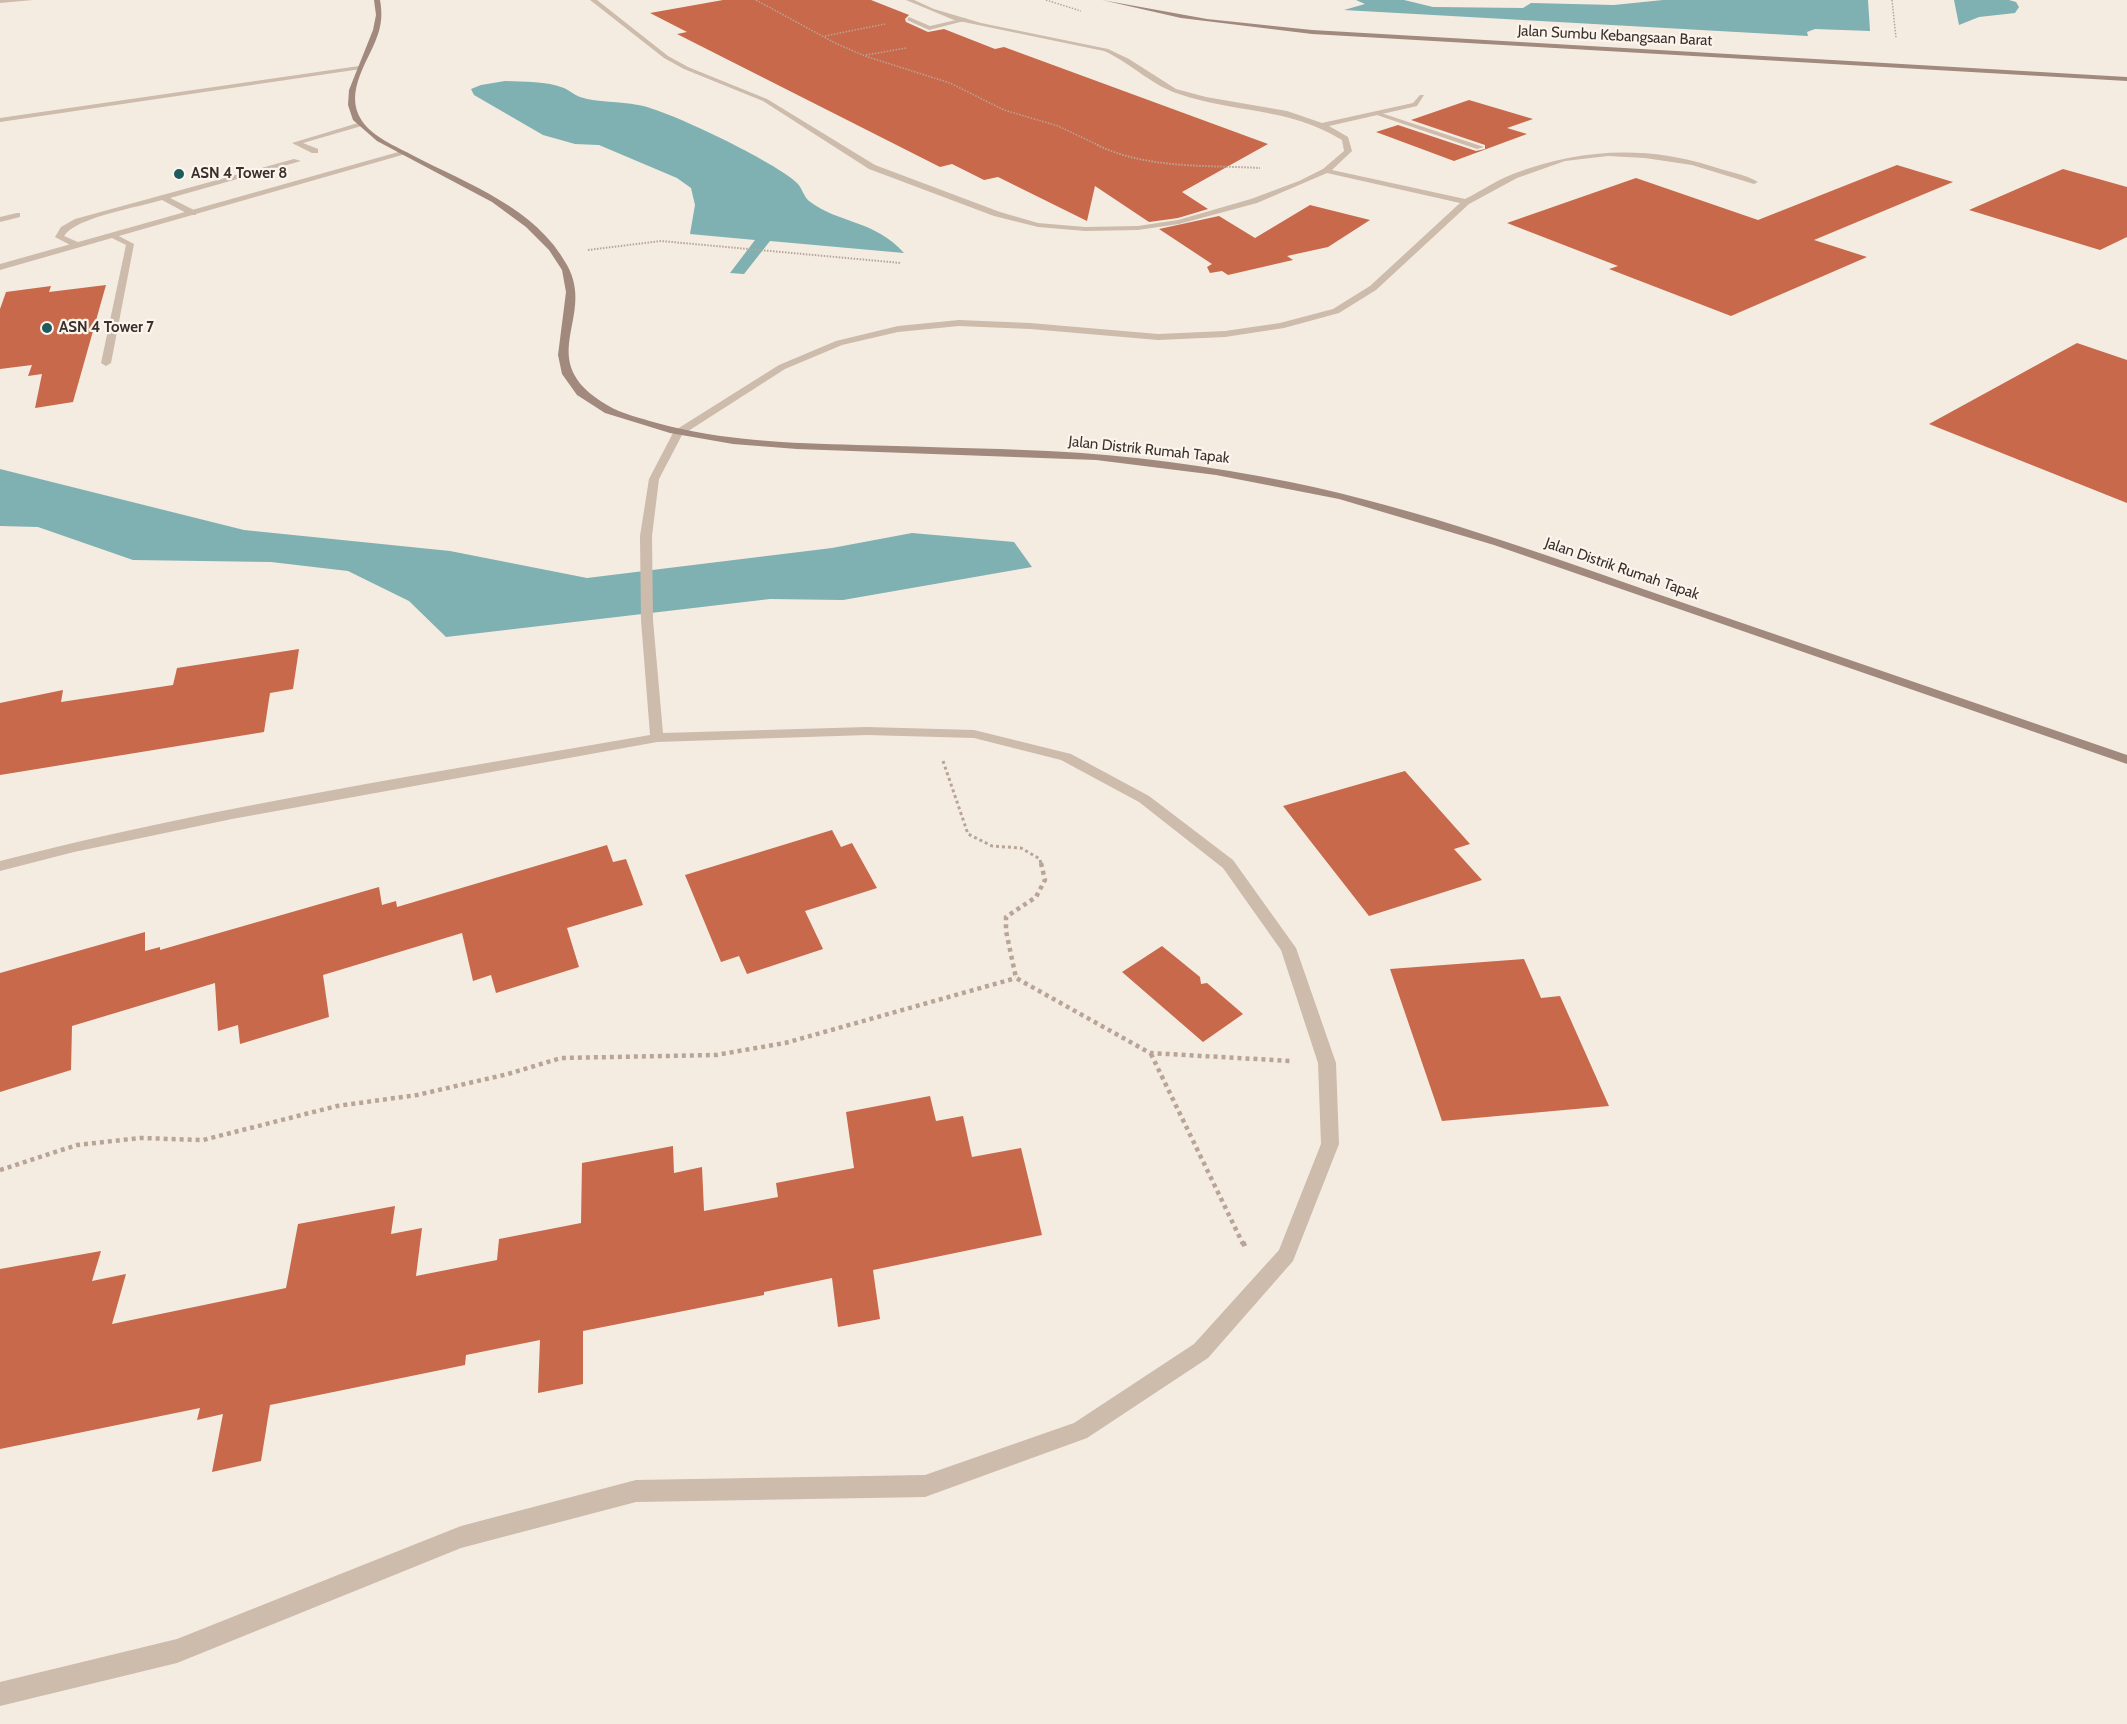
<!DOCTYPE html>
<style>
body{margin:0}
canvas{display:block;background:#f4ebe1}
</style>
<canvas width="2127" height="1724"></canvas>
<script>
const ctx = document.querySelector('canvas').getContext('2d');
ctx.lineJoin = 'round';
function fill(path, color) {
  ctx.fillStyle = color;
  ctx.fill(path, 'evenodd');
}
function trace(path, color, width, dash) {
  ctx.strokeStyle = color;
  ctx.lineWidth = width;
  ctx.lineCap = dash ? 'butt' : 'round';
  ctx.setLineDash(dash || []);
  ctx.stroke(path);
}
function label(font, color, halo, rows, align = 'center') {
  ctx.font = font + ' Cabin,sans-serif';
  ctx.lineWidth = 4.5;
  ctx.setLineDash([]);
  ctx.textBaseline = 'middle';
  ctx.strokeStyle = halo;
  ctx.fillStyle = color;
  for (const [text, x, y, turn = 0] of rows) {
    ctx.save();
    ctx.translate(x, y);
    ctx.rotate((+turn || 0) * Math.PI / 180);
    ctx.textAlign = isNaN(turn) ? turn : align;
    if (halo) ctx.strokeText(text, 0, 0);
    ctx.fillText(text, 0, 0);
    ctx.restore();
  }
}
fill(new Path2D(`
 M1356 0H1404L1433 7 1523 8 1531 3 1614 5 1663 0H1868L1870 31 1815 29 1807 32 1808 36 1344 10 1365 4Z
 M1954 0H2009L2016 2 2019 7 2015 13 1979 17 1959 25Z
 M505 81C525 82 546 81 564 88 569 90 574 95 580 97 599 103 619 101 638 105 666 109 777 163 797 183 802 188 804 197 809 201 839 224 875 220 904 253L770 241 744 274 730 273 755 240 690 234 695 205 691 188 677 178 599 145 575 144 543 135 474 95 471 89 481 85Z
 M0 469 244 530 450 551 587 578 832 548 912 533 1014 542 1032 567 843 600 770 599 446 637 409 601 348 571 271 562 133 560 38 527 0 526Z`), '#7fb0b2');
fill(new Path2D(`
 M723 0H871L909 15 905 19 906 22 928 32 944 29 995 49 1004 47 1268 144 1182 192 1208 209 1178 218 1149 222 1095 186 1087 221 998 177 984 180 952 164 940 167 677 34 687 32 650 13Z
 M1469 100 1533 119 1507 128 1527 134 1454 161 1376 132 1398 125 1476 151 1485 149V145L1411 120Z
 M1897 165 1953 182 1814 240 1867 257 1731 316 1609 269 1618 266 1507 223 1636 178 1758 220Z
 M2063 169 2127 187V237L2100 250 1969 210Z
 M1310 205 1370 220 1328 247 1287 256 1293 260 1228 275 1222 271 1210 273 1207 267 1212 264 1159 229 1219 216 1255 238Z
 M106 285 73 402 35 408 42 374 28 376 32 365 0 369V309L6 292 51 286 49 292Z
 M2077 343 2127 360V503L1929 424Z
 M299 649 293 689 270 693 264 732 0 775V703L63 690 61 702 173 685 177 668Z
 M1405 771 1470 844 1454 849 1482 880 1369 916 1283 806Z
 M832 830 841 847 852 843 877 888 805 911 823 949 747 974 739 956 721 962 685 875Z
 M607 845 613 862 626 859 643 905 567 928 579 967 496 993 491 975 473 981 462 933 323 975 329 1017 240 1044 238 1025 218 1031 215 983 72 1026 71 1070 0 1092V973L145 932V951L160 947V950L379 887 382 905 396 901 397 907Z
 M1162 946 1200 977 1201 984 1207 983 1243 1014 1203 1042 1122 972Z
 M1524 959 1541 998 1560 996 1609 1106 1442 1121 1390 969Z
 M930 1096 936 1121 963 1116 972 1157 1021 1148 1042 1235 873 1270 880 1319 838 1327 832 1278 764 1292V1295L583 1331V1384L538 1393 540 1340 466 1355 465 1365 270 1405 261 1461 212 1472 223 1414 197 1420 200 1408 0 1449V1269L101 1251 92 1281 126 1274 112 1324 286 1288 298 1224 395 1206 391 1234 422 1228 416 1276 497 1260 499 1239 581 1223 582 1163 673 1146 674 1173 702 1167 704 1211 778 1197 776 1183 854 1168 846 1112Z`), '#c8694b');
trace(new Path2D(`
 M756 0 835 43 865 56 950 83 1004 110 1058 126 1100 146
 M1046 0 1081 11
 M1892 0 1896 38
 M825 36 885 24
 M866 55 906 48`), '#b9a596', 1.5, [1.5, 1.5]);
trace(new Path2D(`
 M1097 145C1147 169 1205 165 1260 168
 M588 250 661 241 901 263`), '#b9a596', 2, [1.5, 1.5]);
trace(new Path2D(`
 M943 761 968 834 992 846 1021 848 1040 859 1041 865`), '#b9a596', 3, [3, 3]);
trace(new Path2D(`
 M1041 863 1045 880 1036 897 1006 917V931L1016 978 1150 1053 1291 1061
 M1151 1054 1243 1244
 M0 1170 77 1145 140 1138 203 1140 337 1106 417 1095 508 1074 561 1058 716 1055 785 1043 1016 978`), '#b9a596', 4.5, [4, 4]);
trace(new Path2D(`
 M1243 1242 1246 1249`), '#b9a596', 5, [4.5, 4.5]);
fill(new Path2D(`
 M0 0H33L0 3Z
 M909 17 930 26 965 18 968 20 929 30 907 20Z
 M1374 112H1378L1484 147 1477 149 1374 114Z
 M358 123 365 125 303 143 318 149V153H312L292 143Z
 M294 159 301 161 170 198 196 211V215H190L162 200C140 207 76 217 64 236L80 243V247H74L55 237 61 227 75 219Z
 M17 213H20V217L0 222V217Z
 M113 233 134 244 111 363 106 366 101 363 126 245 110 237 109 235Z`), '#cdbbac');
fill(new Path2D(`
 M590 0H597L668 56 688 67 767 99 875 165 1000 212 1038 223 1085 227 1138 226 1178 220 1251 199 1299 181 1323 169 1344 151 1342 140C1285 106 1238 114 1179 94 1151 85 1131 63 1104 51L954 20 906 0H914L934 9 981 23 1108 49 1129 59 1176 89 1206 97 1287 111 1322 123 1413 103 1420 95H1424L1417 106 1329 126 1348 137 1352 151 1332 170 1465 199C1481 191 1497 180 1513 174 1578 149 1644 145 1711 166 1725 171 1745 174 1758 182L1754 184 1692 165 1645 158 1608 156 1565 161 1517 178 1469 204 1376 290 1339 313 1284 328 1225 337 1158 340 1030 329 959 326 898 332 842 345 785 369 682 435 659 479 652 536 653 620 663 733 867 727 974 730 1071 754 1149 796 1233 860 1296 948 1336 1063 1339 1144 1293 1261 1208 1358 1087 1438 925 1497 636 1502 461 1548 177 1663 0 1706V1682L177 1639 461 1526 636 1480 925 1475 1074 1423 1194 1344 1279 1250 1321 1144 1318 1063 1281 950 1223 868 1139 802 1061 760 974 738 867 735 657 742 232 819 74 852 0 871V861C214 806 433 773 650 735L641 620 640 536 649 479 674 431 779 365 836 341 898 326 959 320 1030 323 1158 334 1225 331 1280 323 1333 309 1370 286 1460 203 1327 173 1257 203 1179 224 1138 230 1085 231 1038 227 994 216 869 169 763 101 684 69 664 58Z
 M359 66 361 69 0 122V118Z
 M402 151 409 153 0 270V264Z`), '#cdbbac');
fill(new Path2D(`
 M374 0H380C382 11 382 20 379 31 371 59 342 91 362 121 373 137 397 147 414 156 468 184 536 208 567 265 597 319 531 360 607 405 622 414 640 418 657 423 722 441 790 443 857 445 921 447 984 448 1048 451 1129 455 1210 466 1290 482 1422 509 1548 556 1675 600 1826 652 1976 703 2127 755V764L1494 545 1339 499 1216 475 1096 460 797 449 733 444 670 433 605 413 577 395 562 374 558 355 566 292 562 270 549 250 526 227 492 202 377 141 353 120 348 105 349 90 373 30 376 15Z
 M1102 0 1207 19 1312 30 2127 77V81L1312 34 1181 18Z`), '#a18a7d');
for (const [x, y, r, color] of [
 [179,174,6,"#1f5a5e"],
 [47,328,6,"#1f5a5e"]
]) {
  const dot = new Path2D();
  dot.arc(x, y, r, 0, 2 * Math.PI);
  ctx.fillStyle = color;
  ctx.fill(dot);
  trace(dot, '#fbf5ee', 2);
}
label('15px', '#3b302b', '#fbf5ee', [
 ["Jalan Sumbu Kebangsaan Barat",1615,36,3],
 ["Jalan Distrik Rumah Tapak",1149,450,6],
 ["Jalan Distrik Rumah Tapak",1622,569,19]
]);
label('bold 15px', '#3b302b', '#fbf5ee', [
 ["ASN 4 Tower 8",191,174],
 ["ASN 4 Tower 7",59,328]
], 'left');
</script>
